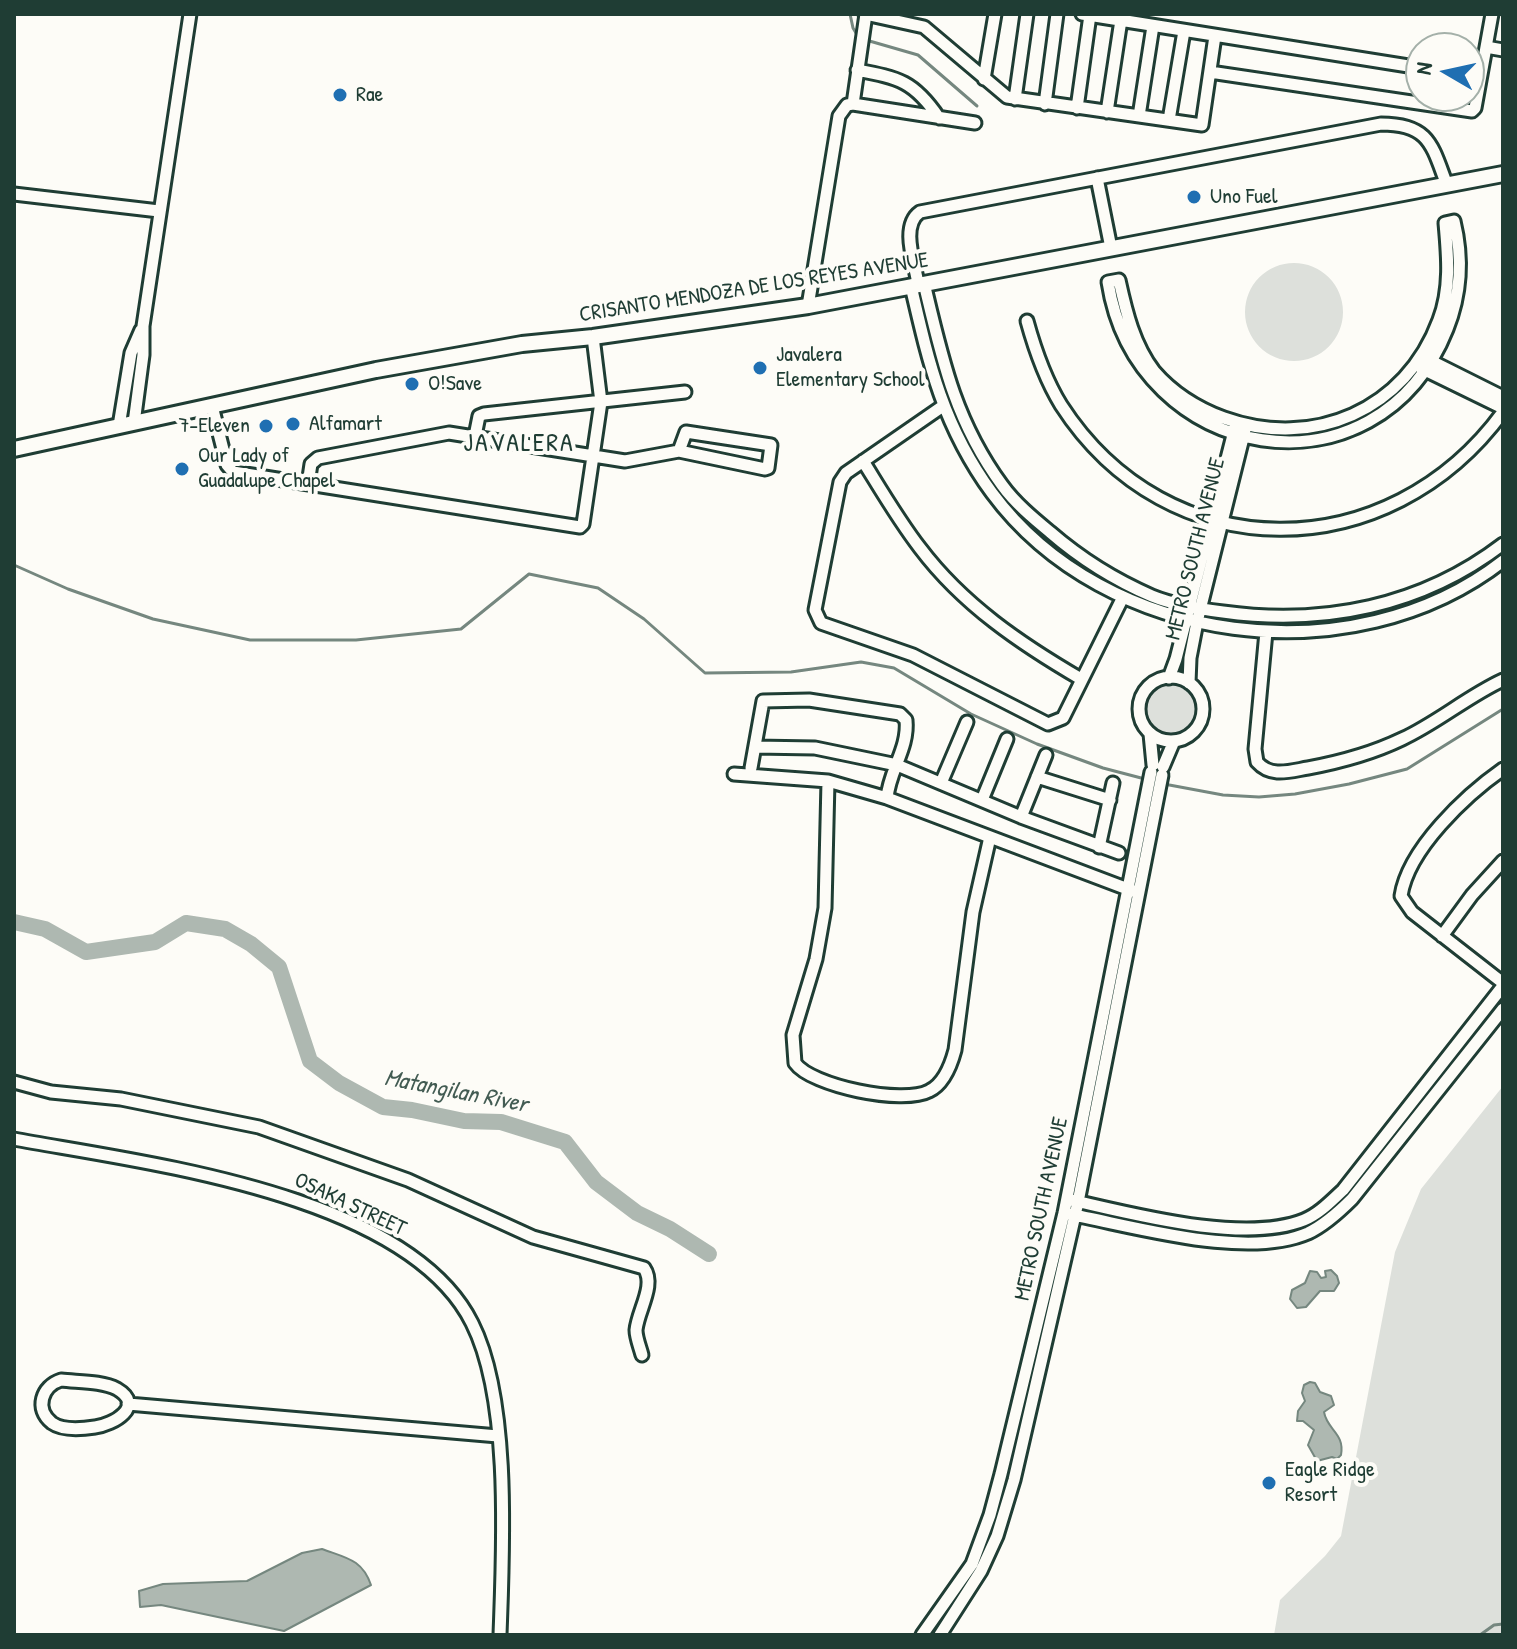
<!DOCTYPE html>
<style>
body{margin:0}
#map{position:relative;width:1517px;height:1649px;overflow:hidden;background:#fdfcf7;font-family:"Patrick Hand",sans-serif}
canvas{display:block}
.frame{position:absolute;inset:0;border:16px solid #1f3d34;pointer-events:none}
.north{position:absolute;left:1405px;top:32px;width:80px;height:80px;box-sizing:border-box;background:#fdfcf7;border:2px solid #a4b0a9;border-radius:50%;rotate:279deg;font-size:22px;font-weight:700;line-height:32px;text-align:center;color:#1f3d34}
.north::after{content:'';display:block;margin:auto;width:28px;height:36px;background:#1f6fb2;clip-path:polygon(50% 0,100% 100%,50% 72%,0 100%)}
</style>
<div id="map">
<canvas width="1517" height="1649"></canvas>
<div class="frame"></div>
<div class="north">N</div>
</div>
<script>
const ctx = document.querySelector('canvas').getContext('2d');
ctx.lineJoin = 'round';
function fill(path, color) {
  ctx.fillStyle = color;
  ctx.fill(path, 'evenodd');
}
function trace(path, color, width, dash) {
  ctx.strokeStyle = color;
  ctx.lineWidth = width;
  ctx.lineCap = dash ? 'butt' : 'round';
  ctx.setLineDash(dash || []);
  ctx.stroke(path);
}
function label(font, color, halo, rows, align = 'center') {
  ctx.font = font + ' "Patrick Hand",sans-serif';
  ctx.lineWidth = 8;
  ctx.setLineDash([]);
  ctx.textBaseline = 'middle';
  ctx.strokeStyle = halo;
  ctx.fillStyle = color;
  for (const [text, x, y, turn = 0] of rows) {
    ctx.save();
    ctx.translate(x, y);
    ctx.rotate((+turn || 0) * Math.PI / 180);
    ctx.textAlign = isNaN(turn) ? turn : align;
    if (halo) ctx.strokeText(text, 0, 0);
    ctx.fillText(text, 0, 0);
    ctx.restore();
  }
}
fill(new Path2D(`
 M1245 312a49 49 0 1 1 98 0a49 49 0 1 1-98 0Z
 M1145 709a25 25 0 1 1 50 0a25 25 0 1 1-50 0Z
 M1503 1086V1635H1274L1280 1600 1325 1556 1341 1536 1395 1252 1421 1189Z`), '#dde0db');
const water = new Path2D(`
 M1331 1270 1337 1276 1339 1283 1334 1291H1320L1306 1307 1297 1308 1290 1299 1292 1290 1305 1283 1310 1271 1317 1272 1321 1278 1326 1277 1325 1271Z
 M1310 1382 1315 1383 1320 1392 1331 1396 1334 1405 1324 1412C1327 1430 1345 1433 1341 1455L1337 1459 1332 1457 1317 1461 1308 1445 1314 1430 1303 1421H1297L1298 1411 1305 1401 1302 1393 1304 1385Z
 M322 1549C346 1558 362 1559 371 1585L284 1631 161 1605 140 1607 139 1591 163 1584 247 1581 302 1553Z`);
fill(water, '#aeb8b1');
trace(water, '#75877f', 2);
trace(new Path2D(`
 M850 14 853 28 859 38
 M866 40 918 55 977 106
 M14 565 68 589 153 619 250 640H356L461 629 529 574 598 588 644 619 705 673 791 672 861 662 894 668 971 714 1037 744 1103 768 1145 779
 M1164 784 1223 795 1259 797 1295 794 1349 784 1407 769 1503 709
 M1480 1635 1494 1625 1503 1624`), '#75877f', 3);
trace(new Path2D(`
 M14 922 45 929 86 952 155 942 186 923 225 929 251 944 279 967 310 1061 339 1083 383 1107 412 1110 464 1121 501 1122 565 1142 596 1182 637 1213 670 1229 709 1254`), '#aeb8b1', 16);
const minor = new Path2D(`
 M865 14 924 27 1007 97 1202 125 1215 36
 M1082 14 1421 68
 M1486 47 1503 50
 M857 70C899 78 914 81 939 118
 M1210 72 1472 111 1475 108 1492 14
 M984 79 995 14
 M1015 99 1027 14
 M853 104 866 14
 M1045 104 1057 14
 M1077 108 1090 15
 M1107 112 1121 20
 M1139 116 1153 26
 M1169 120 1184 31
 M1097 178 1111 248
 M14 194 159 211
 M1454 221C1463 258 1461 294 1447 329 1377 505 1136 464 1108 282L1119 280C1126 312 1134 345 1154 371 1173 393 1197 408 1224 418 1313 450 1406 410 1439 320 1451 289 1448 256 1445 223Z
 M924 283C942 359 955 421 1002 485 1015 503 1033 518 1050 532 1080 558 1115 580 1152 596 1174 605 1199 609 1223 612 1323 626 1422 606 1503 544
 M918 284C915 263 900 226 920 212L1381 124C1430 124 1432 146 1447 185
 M911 286C929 364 943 426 992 493 1105 646 1353 678 1503 561
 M808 306 839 116 847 105 853 104 975 123
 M1027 321C1035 350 1045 379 1061 405 1168 571 1389 568 1503 412
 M1425 358 1503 397
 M1421 368 1503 408
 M212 406 227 465 233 472 580 527 583 524 601 402 593 337
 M943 406 846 473 840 482 815 610 821 623 913 655 1048 724 1063 718 1123 597
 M134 423 143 355V326L190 14
 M119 426 131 353 141 330
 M475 436 479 416 484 414 685 392
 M863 461C881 490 899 521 920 548 963 605 1021 644 1081 679
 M308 484 311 464 318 458 449 433 625 461 679 451 765 469 768 468 771 445 686 432 679 451
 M1266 632 1255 749 1257 762C1271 778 1290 771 1308 768 1340 762 1373 753 1402 739 1437 723 1468 696 1503 680
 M1139 709a32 32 0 1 1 64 0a32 32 0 1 1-64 0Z
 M1169 678 1176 659 1235 427
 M1189 683 1190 658 1197 622 1245 430
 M1150 734 1153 765
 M755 747 815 748 897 765 1021 817 1119 853
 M1163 767 1174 741
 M751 768 763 701 809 700 900 714 906 720C909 748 889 771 887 798
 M1503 769C1466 795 1408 849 1401 896L1412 912 1503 983
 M734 774 828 781 887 798 1133 891
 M1037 777 1110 800
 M828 781 825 908 816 959 793 1035 795 1063C811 1086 903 1105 929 1091 944 1084 951 1065 955 1050L973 912 990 837
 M941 783 967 722
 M982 800 1007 739
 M1021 817 1046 755
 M1099 847 1113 783
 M1442 936 1472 895 1503 861
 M14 1082 51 1092 121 1099 259 1127 408 1180 533 1237 644 1268C656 1285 638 1310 636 1330 636 1338 640 1347 642 1355
 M14 1139C144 1163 407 1193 472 1323 511 1400 503 1549 500 1635
 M1071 1200C1133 1214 1244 1244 1304 1220 1319 1214 1331 1201 1343 1190L1503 986
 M1068 1214C1134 1226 1246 1260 1308 1233 1325 1225 1339 1212 1352 1199L1503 1009
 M61 1380C78 1382 102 1381 117 1389 146 1406 113 1425 95 1427 82 1429 63 1431 52 1423 34 1409 42 1386 61 1380Z
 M128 1404 498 1436
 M922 1635 972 1564 990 1515 1001 1474 1064 1213 1151 772
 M940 1635 981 1571 997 1536 1014 1480 1078 1202 1162 775`);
const major = new Path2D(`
 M14 449 376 370 522 344 593 337 808 306 1503 174`);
trace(minor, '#1f3d34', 17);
trace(major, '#1f3d34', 20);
trace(minor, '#fdfcf7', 11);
trace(major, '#fdfcf7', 14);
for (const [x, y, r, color] of [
 [340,95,8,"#1f6fb2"],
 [1194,197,8,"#1f6fb2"],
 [760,368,8,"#1f6fb2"],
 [412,384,8,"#1f6fb2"],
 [293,424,8,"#1f6fb2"],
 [266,426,8,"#1f6fb2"],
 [182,469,8,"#1f6fb2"],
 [1269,1483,8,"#1f6fb2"]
]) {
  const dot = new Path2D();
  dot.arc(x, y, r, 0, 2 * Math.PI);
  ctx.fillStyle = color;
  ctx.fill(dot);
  trace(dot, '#fdfcf7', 3);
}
label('22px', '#1f3d34', '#fdfcf7', [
 ["Rae",356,95],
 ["Uno Fuel",1210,197],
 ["Javalera",776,355],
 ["Elementary School",776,380],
 ["O!Save",428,384],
 ["Alfamart",309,424],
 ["7-Eleven",250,426,"right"],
 ["Our Lady of",198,456],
 ["Guadalupe Chapel",198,481],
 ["Eagle Ridge",1285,1470],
 ["Resort",1285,1495]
], 'left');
label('22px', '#1f3d34', '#fdfcf7', [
 ["CRISANTO MENDOZA DE LOS REYES AVENUE",754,288,-9],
 ["METRO SOUTH AVENUE",1196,549,-76],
 ["OSAKA STREET",350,1205,25],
 ["METRO SOUTH AVENUE",1042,1209,-78]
]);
label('italic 24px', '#435c53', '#fdfcf7', [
 ["Matangilan River",456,1092,11]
]);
ctx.letterSpacing = '2px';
label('26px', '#1f3d34', '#fdfcf7', [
 ["JAVALERA",519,444]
]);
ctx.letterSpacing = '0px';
</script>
